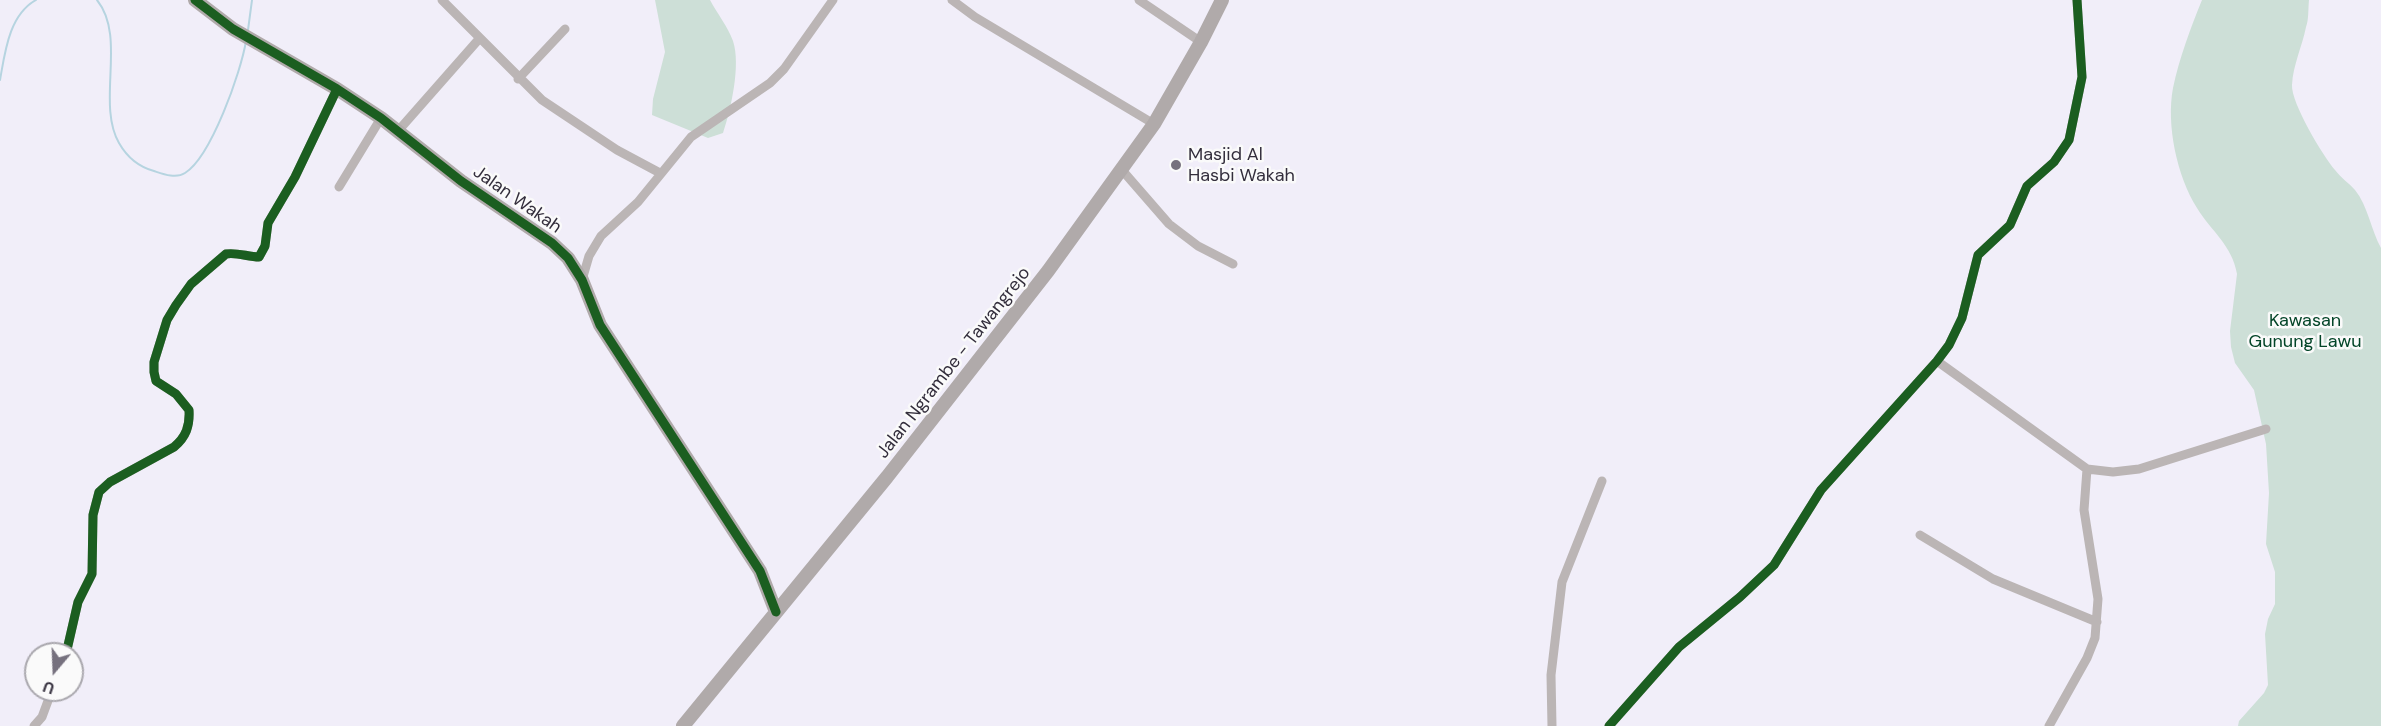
<!DOCTYPE html>
<style>
body{margin:0}
#map{position:relative;width:2381px;height:726px;overflow:hidden;background:#f1eef9;font-family:"DM Sans",sans-serif}
canvas{display:block}
.north{position:absolute;left:24px;top:642px;width:60px;height:60px;box-sizing:border-box;background:#fafafa;border:2px solid #aaa8ae;border-radius:50%;rotate:199deg;font-size:16px;font-weight:700;line-height:24px;text-align:center;color:#332e3c}
.north::after{content:'';display:block;margin:auto;width:21px;height:27px;background:#76717e;clip-path:polygon(50% 0,100% 100%,50% 72%,0 100%)}
</style>
<div id="map">
<canvas width="2381" height="726"></canvas>
<div class="north">U</div>
</div>
<script>
const ctx = document.querySelector('canvas').getContext('2d');
ctx.lineJoin = 'round';
function fill(path, color) {
  ctx.fillStyle = color;
  ctx.fill(path, 'evenodd');
}
function trace(path, color, width, dash) {
  ctx.strokeStyle = color;
  ctx.lineWidth = width;
  ctx.lineCap = dash ? 'butt' : 'round';
  ctx.setLineDash(dash || []);
  ctx.stroke(path);
}
function label(font, color, halo, rows, align = 'center') {
  ctx.font = font + ' "DM Sans",sans-serif';
  ctx.lineWidth = 5;
  ctx.setLineDash([]);
  ctx.textBaseline = 'middle';
  ctx.strokeStyle = halo;
  ctx.fillStyle = color;
  for (const [text, x, y, turn = 0] of rows) {
    ctx.save();
    ctx.translate(x, y);
    ctx.rotate((+turn || 0) * Math.PI / 180);
    ctx.textAlign = isNaN(turn) ? turn : align;
    if (halo) ctx.strokeText(text, 0, 0);
    ctx.fillText(text, 0, 0);
    ctx.restore();
  }
}
fill(new Path2D(`
 M655 0H710C717 13 728 27 733 41 741 65 731 109 723 133L708 138 652 115 653 99 665 52Z
 M2202 0H2309C2308 9 2309 19 2306 27 2302 47 2293 65 2292 85 2291 103 2323 156 2335 170 2341 178 2349 183 2355 190 2368 206 2371 230 2381 248V726H2238L2239 721 2264 693 2268 685 2265 634 2268 619 2275 604V572L2266 544 2269 493 2266 444 2254 390 2235 363 2231 347 2230 331 2237 274C2232 245 2211 231 2197 208 2177 176 2166 125 2173 88 2179 59 2191 27 2202 0Z`), '#cddfd7');
trace(new Path2D(`
 M97 0C127 37 96 103 119 143 127 157 139 167 154 171 163 174 176 179 185 173 211 157 241 72 246 41
 M248 30 252 0
 M0 80C5 52 9 15 36 0`), '#b6d4e0', 2);
trace(new Path2D(`
 M442 0 542 100 617 150 660 173
 M952 0 975 17 1154 124
 M1139 0 1201 42
 M518 79 565 29
 M398 131 479 39
 M1122 170 1169 224 1198 246 1233 264
 M339 187 381 118
 M582 280 589 256 601 236 638 202 691 137 770 83 784 69 833 0
 M1937 361 2087 469 2113 472 2139 469 2266 429
 M1920 535 1993 579 2097 622
 M66 654 78 602 92 574 93 515 99 492 110 482 174 447C186 437 190 426 189 410L176 394 156 381 154 372V362L167 320 176 305 191 284 226 254C237 252 248 257 259 257L265 246 268 223 295 177 337 89
 M34 726 42 717 52 690
 M1552 726 1551 675 1562 582 1602 481
 M1609 726 1679 647 1740 597 1774 565 1821 490 1937 361 1949 345 1962 318 1978 255 2010 225 2027 186 2054 162 2069 140 2082 77 2077 0
 M2049 726 2087 658 2095 638 2098 599 2084 510 2087 469`), '#bbb5b5', 9);
trace(new Path2D(`
 M195 0 233 29 337 89 381 118 461 181 552 243 568 258 582 280 600 325 760 571 776 612
 M683 726 887 477 1048 271 1154 124 1201 42 1222 0`), '#b0aaaa', 14);
trace(new Path2D(`
 M195 0 233 29 337 89 381 118 461 181 552 243 568 258 582 280 600 325 760 571 776 612
 M66 654 78 602 92 574 93 515 99 492 110 482 174 447C186 437 190 426 189 410L176 394 156 381 154 372V362L167 320 176 305 191 284 226 254C237 252 248 257 259 257L265 246 268 223 295 177 337 89
 M1609 726 1679 647 1740 597 1774 565 1821 490 1937 361 1949 345 1962 318 1978 255 2010 225 2027 186 2054 162 2069 140 2082 77 2077 0`), '#1b5e20', 9);
for (const [x, y, r, color] of [
 [1176,165,6,"#76717e"]
]) {
  const dot = new Path2D();
  dot.arc(x, y, r, 0, 2 * Math.PI);
  ctx.fillStyle = color;
  ctx.fill(dot);
  trace(dot, '#fafafa', 2);
}
label('18px', '#332e3c', '#fafafa', [
 ["Masjid Al",1188,155],
 ["Hasbi Wakah",1188,176]
], 'left');
label('18px', '#332e3c', '#fafafa', [
 ["Jalan Wakah",517,200,35],
 ["Jalan Ngrambe - Tawangrejo",954,363,-52]
]);
label('18px', '#024427', '#fafafa', [
 ["Kawasan",2305,321],
 ["Gunung Lawu",2305,342]
]);
</script>
